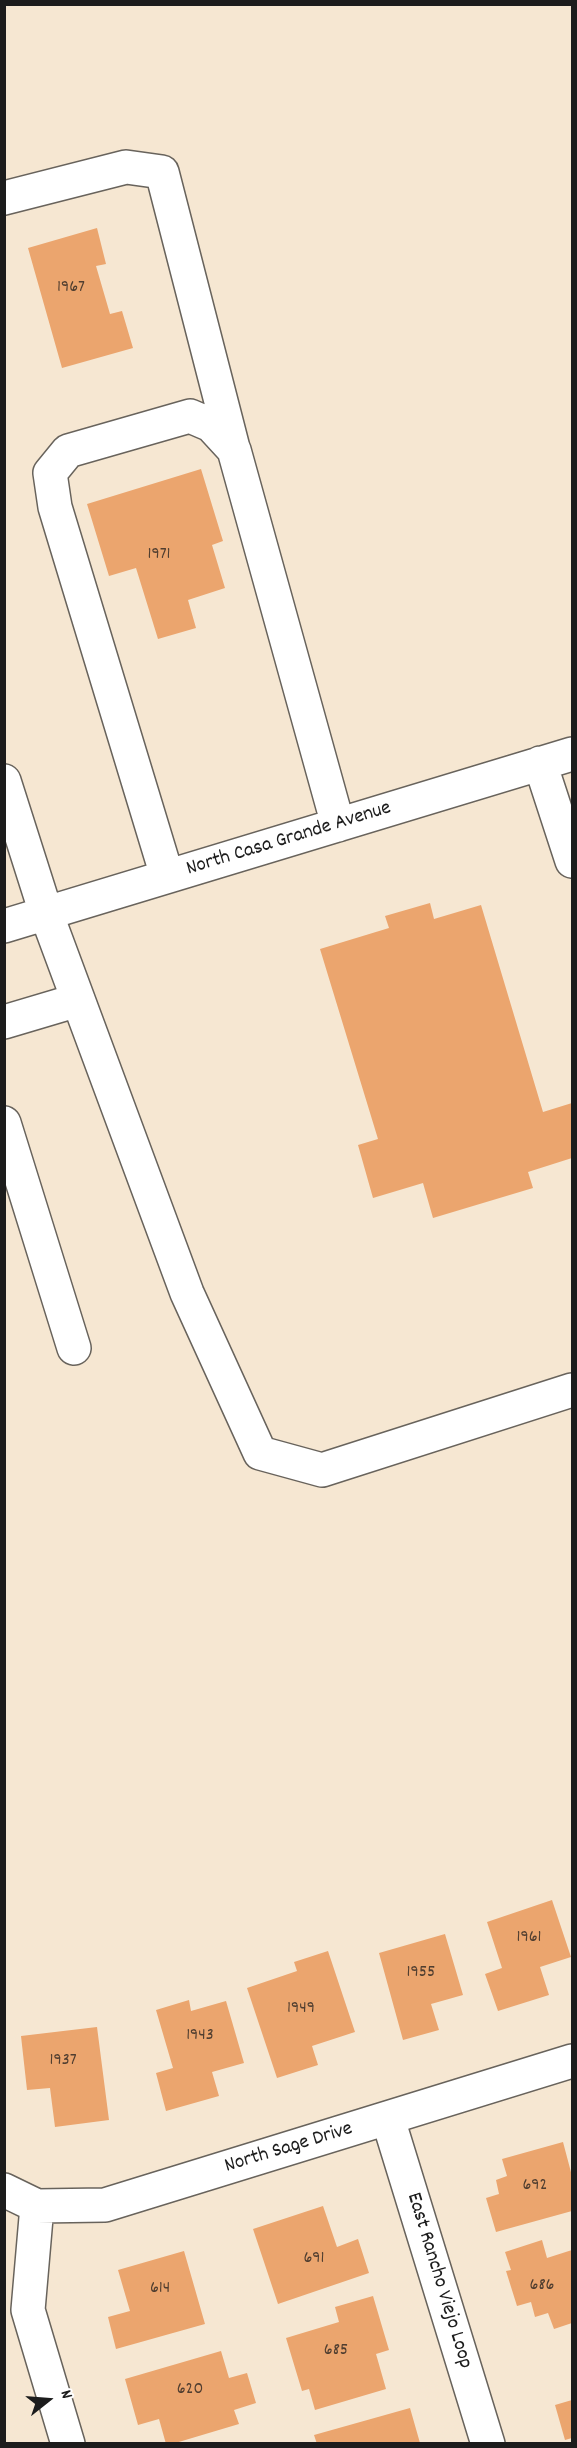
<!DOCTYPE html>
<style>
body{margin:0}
#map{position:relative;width:577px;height:2448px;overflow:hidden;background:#f6e7d2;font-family:Dekko,sans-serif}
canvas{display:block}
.frame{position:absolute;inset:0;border:6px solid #1c1c1c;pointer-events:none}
.north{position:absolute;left:18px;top:2370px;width:60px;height:60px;-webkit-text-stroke:4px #fff;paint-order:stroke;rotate:73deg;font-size:16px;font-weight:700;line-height:24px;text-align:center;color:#1c1c1c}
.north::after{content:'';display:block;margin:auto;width:21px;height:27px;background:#1c1c1c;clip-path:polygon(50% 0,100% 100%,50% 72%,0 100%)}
</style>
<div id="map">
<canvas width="577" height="2448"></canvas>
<div class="frame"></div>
<div class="north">N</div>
</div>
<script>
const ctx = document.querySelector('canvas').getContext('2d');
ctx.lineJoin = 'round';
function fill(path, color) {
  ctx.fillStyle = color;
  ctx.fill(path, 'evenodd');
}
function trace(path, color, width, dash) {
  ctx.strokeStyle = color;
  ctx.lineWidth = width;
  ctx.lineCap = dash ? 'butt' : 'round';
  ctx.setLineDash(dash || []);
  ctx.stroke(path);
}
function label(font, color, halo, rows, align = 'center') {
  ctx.font = font + ' Dekko,sans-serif';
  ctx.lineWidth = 4.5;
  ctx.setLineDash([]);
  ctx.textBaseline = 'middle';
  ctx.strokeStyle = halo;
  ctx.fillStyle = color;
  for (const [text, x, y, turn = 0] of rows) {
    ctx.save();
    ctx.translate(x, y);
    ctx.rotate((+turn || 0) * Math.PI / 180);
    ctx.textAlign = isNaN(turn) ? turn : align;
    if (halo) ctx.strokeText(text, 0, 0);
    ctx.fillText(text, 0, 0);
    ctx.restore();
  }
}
fill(new Path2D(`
 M97 228 106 264 96 266 110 314 122 311 133 348 62 368 28 248Z
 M201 469 223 541 212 545 225 588 188 600 196 628 158 639 136 568 109 576 87 504Z
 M430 903 434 919 481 905 543 1112 572 1103V1158L528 1172 533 1188 433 1218 423 1183 373 1198 358 1145 378 1139 320 949 389 928 385 916Z
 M552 1900 571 1957 540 1967 549 1995 498 2011 485 1974 502 1968 487 1922Z
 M445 1934 463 1995 431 2004 439 2030 403 2040 379 1953Z
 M328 1951 355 2032 312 2046 318 2065 277 2078 247 1988 297 1971 294 1962Z
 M189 2000 191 2011 226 2001 244 2063 212 2072 219 2096 166 2111 156 2073 173 2068 156 2010Z
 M97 2027 109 2120 55 2127 50 2088 27 2090 21 2036Z
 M563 2142 572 2176V2211L496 2232 486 2198 499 2194 496 2180 507 2176 502 2159Z
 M323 2206 337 2247 358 2239 369 2273 278 2304 253 2229Z
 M542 2240 547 2258 572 2250V2323L554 2329 548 2313 535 2317 531 2302 517 2306 506 2271 511 2270 505 2252Z
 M184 2251 205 2324 116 2349 108 2317 130 2311 118 2270Z
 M373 2296 389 2350 376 2354 386 2389 315 2410 309 2389 302 2391 286 2338 339 2322 335 2307Z
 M221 2351 229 2378 247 2373 256 2403 234 2410 239 2424 172 2444H166L159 2419 138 2425 125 2379Z
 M572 2400V2438L565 2440 555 2405Z
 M410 2408 420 2443 317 2444 314 2435Z`), '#eba56e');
const minor = new Path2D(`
 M4 198 126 167 162 172 233 448
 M540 763 572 861
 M4 781 46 913 187 1293 260 1453 322 1470 572 1390
 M167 876 55 507 50 473 68 451 190 416 211 425 234 450 338 825
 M4 926 572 754
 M4 1022 78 1000
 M4 1123 74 1348
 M388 2119 488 2444
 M4 2190 37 2206 105 2205 572 2061
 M37 2206 28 2310 68 2444`);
trace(minor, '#68635c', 36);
trace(minor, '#fff', 33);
label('18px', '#503e30', null, [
 ["1967",71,289],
 ["1971",159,556],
 ["1961",529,1939],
 ["1955",421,1974],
 ["1949",301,2010],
 ["1943",200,2037],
 ["1937",63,2062],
 ["692",535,2187],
 ["691",314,2260],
 ["686",542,2287],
 ["614",160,2290],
 ["685",336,2352],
 ["620",190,2391]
]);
label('21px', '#1c1c1c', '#fff', [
 ["North Casa Grande Avenue",289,840,-17],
 ["North Sage Drive",289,2149,-17],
 ["East Rancho Viejo Loop",438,2281,73]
]);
</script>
